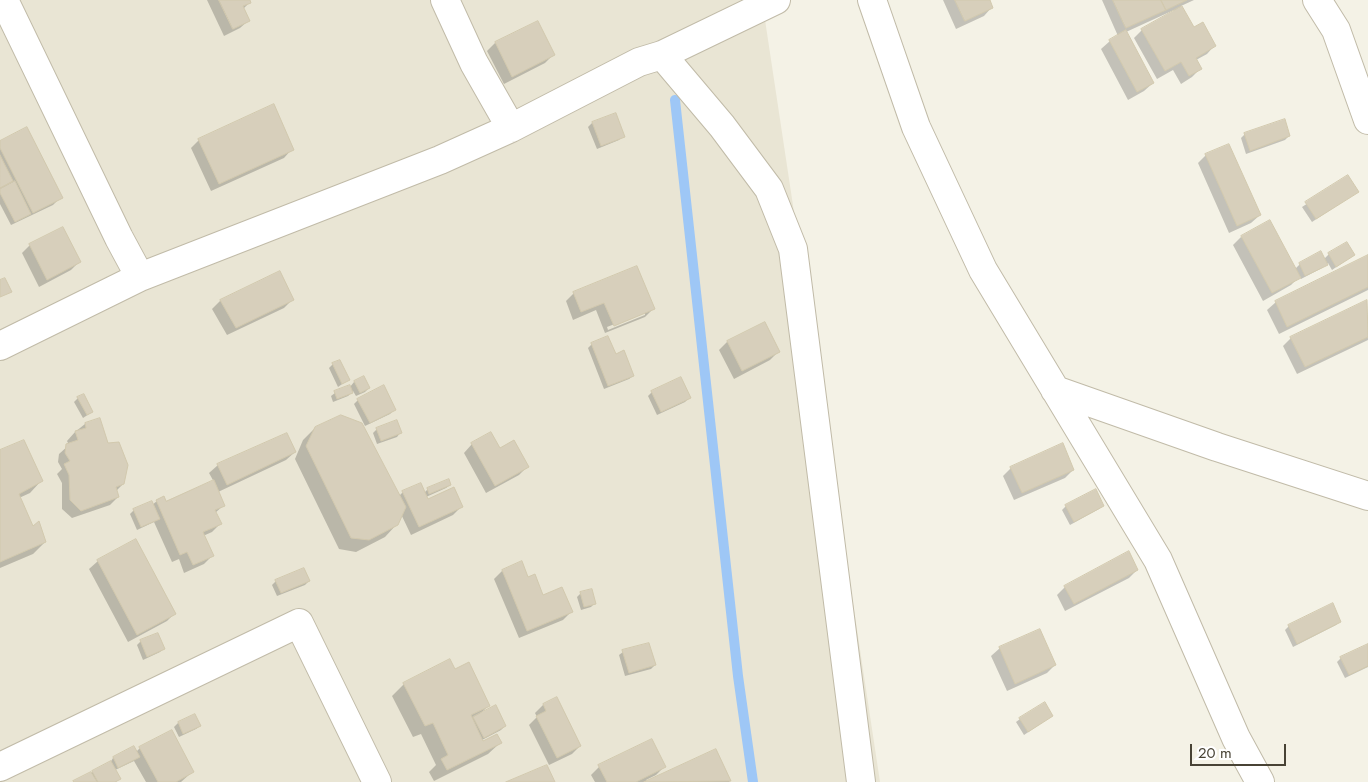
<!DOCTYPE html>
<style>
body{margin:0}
#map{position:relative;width:1368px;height:782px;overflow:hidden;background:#f4f2e6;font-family:Jost,sans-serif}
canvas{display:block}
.scale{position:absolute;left:1190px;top:744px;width:96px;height:22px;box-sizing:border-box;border:2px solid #484335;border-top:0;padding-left:6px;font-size:15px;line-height:18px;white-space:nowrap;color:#484335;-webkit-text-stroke:4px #fff;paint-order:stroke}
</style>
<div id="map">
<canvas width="1368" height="782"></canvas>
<div class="scale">20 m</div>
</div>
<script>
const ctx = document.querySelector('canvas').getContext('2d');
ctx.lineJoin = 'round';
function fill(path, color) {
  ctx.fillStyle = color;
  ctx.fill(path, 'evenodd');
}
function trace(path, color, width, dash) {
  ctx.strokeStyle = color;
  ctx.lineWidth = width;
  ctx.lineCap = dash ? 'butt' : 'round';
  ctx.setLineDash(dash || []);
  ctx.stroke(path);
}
fill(new Path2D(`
 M0 0H762L880 782H0Z`), '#e9e5d4');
fill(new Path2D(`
 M207 0H248L250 2 243 9 249 20 240 28 224 36Z
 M943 0H988L992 7 984 16 956 29Z
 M1102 0H1194L1181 6 1194 29 1215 45 1207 54 1196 60 1200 69 1192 77 1181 84 1173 70 1157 79 1134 38 1142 30 1174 11V10L1126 32 1153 83 1144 91 1128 100 1101 49 1110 41 1118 36Z
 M495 43 553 55 545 63 504 84 487 51Z
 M615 115 623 136 619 140 597 149 588 127 592 123Z
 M1245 134 1289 136 1285 140 1246 154 1241 138Z
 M199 140 292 149 284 158 211 191 191 148Z
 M0 142 61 197 53 205 11 225 0 204Z
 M1206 155 1260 215 1251 223 1229 233 1198 163Z
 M1348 177 1357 192 1312 222 1302 207Z
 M1241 237 1295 269 1300 264 1324 259 1329 254 1354 255 1332 270 1328 263 1322 268 1301 279 1300 276 1291 285 1263 301 1233 245Z
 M30 245 79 262 71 270 39 287 22 253Z
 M1368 257V290L1279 334 1267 310 1276 302Z
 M574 293 653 309 645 317 605 333 596 310 573 320 566 301ZM645 312V315L608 330 607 327Z
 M292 300 284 308 227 335 212 309 220 301Z
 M1367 301 1368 340 1297 374 1283 346 1291 338Z
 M764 323 778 352 770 360 734 379 719 350 727 342Z
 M592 344 615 355 633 376 629 379 604 389 588 348Z
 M333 364 348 380 338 387 329 368Z
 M364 377 369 388 365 392 356 396 353 391 348 396 333 402 331 396 335 393 350 387 354 382Z
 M652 392 689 398 685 402 657 415 648 396Z
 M78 398 92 412 83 418 74 402Z
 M358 400 394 410 390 414 365 426 354 404Z
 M99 420 123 484 116 491 118 497 110 505 72 518 62 509V483L57 474 62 469 58 462 59 454 69 445 67 441 75 432 85 424Z
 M315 428 399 496 403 492 424 493 428 489 450 485 446 488 426 497 428 500 461 507 453 515 411 535 401 514 397 524 385 537 356 552 339 549 295 459 303 440Z
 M377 429 400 433 397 437 377 444 373 433Z
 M286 434 295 452 286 460 218 492 224 505 215 513 220 524 212 532 203 536 212 556 204 564 184 573 179 559 172 562 154 522 137 530 130 514 134 510 152 505 157 501 165 503 214 482 209 473 218 465Z
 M472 444 499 450 527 467 519 475 486 493 464 453Z
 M0 451 41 481 30 493 19 498 32 528 45 542 33 554 0 568Z
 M1011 468 1073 470 1065 478 1014 500 1003 476Z
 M1066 506H1103L1099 509 1070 525 1062 510Z
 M136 541 175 613 167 621 128 642 89 569 98 561Z
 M1137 570 1129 578 1065 611 1057 595 1065 587Z
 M502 571 528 578 542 597 571 612 563 620 519 638 494 579Z
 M276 581H309L305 585 277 596 272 585Z
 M581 593 595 603 591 607 581 610 577 597Z
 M1340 621 1336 625 1293 647 1285 630 1289 626Z
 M141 641 164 648 160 652 143 660 137 645Z
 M1368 645V667L1345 678 1337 662 1341 658Z
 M1000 648 1055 665 1047 673 1007 691 991 656Z
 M623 652 655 665 651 669 625 676 619 655Z
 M454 671 489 705 479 715 505 726 501 730 482 740 483 742 500 743 488 754 434 781 429 772 436 765 421 734 413 737 392 696 404 684Z
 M557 699 580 746 572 754 549 765 529 725 537 717 535 713 543 705Z
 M195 716 200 726 196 729 179 737 174 727 178 723Z
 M1052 716 1024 735 1016 722 1020 719Z
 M134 748 136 752 140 748 192 772 181 782H146L134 761 115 770 119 779 116 782H74L110 763 113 758Z
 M716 750 730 781 729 782H647Z
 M599 767H664L656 775 646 780 647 782H595L591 775Z`), '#0003');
trace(new Path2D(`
 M675 100 738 676 753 782`), '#9ec7f6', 10);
const building = new Path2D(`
 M219 0H250L251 3 243 6 250 21 233 29Z
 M955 0H990L993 8 965 21Z
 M1113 0H1161L1166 10 1126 28Z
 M1161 0H1187L1166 10Z
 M1182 6 1194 27 1203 22 1216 46 1196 58 1202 69 1189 76 1181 62 1165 71 1141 29Z
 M538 21 555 55 512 77 495 42Z
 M1126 30 1154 83 1137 92 1109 40Z
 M274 104 294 150 219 184 198 139Z
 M616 113 625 137 601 146 592 122Z
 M1285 119 1290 136 1250 151 1244 133Z
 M27 127 63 198 33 213 0 148V141Z
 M1229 144 1261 215 1237 226 1205 154Z
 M0 155 13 181 0 188Z
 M1348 175 1359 192 1316 219 1305 202Z
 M15 181 31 214 15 222 0 193V189Z
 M1270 220 1301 278 1272 293 1241 236Z
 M63 227 81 262 47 280 29 244Z
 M1347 242 1355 255 1336 267 1328 253Z
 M1321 251 1328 265 1305 276 1299 263Z
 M1368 255V287L1287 327 1275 301Z
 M637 266 655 309 614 326 604 303 581 312 573 292Z
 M280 271 294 300 236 328 220 300Z
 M5 278 12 292 0 297V280Z
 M1367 300 1368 337 1305 367 1290 337Z
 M765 322 780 352 742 371 727 341Z
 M608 336 616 354 624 350 634 376 608 386 591 343Z
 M340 360 350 380 342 384 332 363Z
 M364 376 370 388 360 393 354 381Z
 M681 377 691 398 661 412 651 391Z
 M350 385 353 393 337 399 334 391Z
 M384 385 396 410 370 423 357 399Z
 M84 394 93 412 87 415 77 397Z
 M341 415 362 423 406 507 398 525 369 540 351 538 306 446 315 427Z
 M100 418 108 443 119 442 128 465 124 484 116 487 119 497 81 511 70 500 69 475 64 464 70 461 65 453 66 444 78 440 75 431 86 428 85 423Z
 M397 420 402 433 381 441 376 428Z
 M491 432 500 448 514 440 529 467 495 486 471 443Z
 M287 433 296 452 227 485 217 464Z
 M24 440 43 481 19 494 33 526 39 521 46 542 0 562V450Z
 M1063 443 1074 470 1022 493 1010 467Z
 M449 479 451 485 429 494 427 488Z
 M214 480 225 506 215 510 222 524 203 532 214 556 193 565 187 552 180 555 156 500 164 496 166 501Z
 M421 483 428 499 454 487 463 507 419 527 402 491Z
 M1096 489 1104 506 1074 522 1065 505Z
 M152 501 160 519 141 527 133 509Z
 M136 539 176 614 137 635 97 560Z
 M1129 551 1138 570 1074 604 1064 586Z
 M522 561 528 577 535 574 543 595 562 587 573 612 527 631 502 570Z
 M304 568 310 581 281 593 275 580Z
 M592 589 596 604 584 607 580 592Z
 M1333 603 1341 622 1297 644 1288 625Z
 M1040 629 1056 665 1015 684 999 647Z
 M158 633 165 649 147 657 140 640Z
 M649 643 656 665 629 673 622 650Z
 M1368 644V666L1349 675 1340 657Z
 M450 659 455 669 469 662 490 706 471 715 483 741 497 734 502 743 447 770 441 759 448 755 433 723 425 726 403 683Z
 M557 697 581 746 557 758 536 716 546 711 543 704Z
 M1045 702 1053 716 1028 732 1019 718Z
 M496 705 506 726 484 738 473 717Z
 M195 714 201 726 183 734 178 722Z
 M172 730 194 772 176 782H158L139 747Z
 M652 739 666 767 636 782H607L598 765Z
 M134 746 140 757 118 768 113 757Z
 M716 749 731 781 644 782Z
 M111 761 121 779 115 782H98L92 771Z
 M547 765 555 782H506Z
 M91 772 97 782H74L73 781Z`);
fill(building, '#d7cfbb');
trace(building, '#d2c9ae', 1);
const minor = new Path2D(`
 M445 0 474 63 511 128
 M872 0 916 127 983 270 1158 560 1236 738 1260 782
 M1317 0 1336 30 1368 120
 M662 55 722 126 769 189 793 249 861 782
 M140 277 440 160 511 128 639 62 662 55 776 0
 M0 346 140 277 119 238 4 0
 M1055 390 1217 447 1368 496
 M0 767 299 623 377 782`);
trace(minor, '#c1bba8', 30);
trace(minor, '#fff', 28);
</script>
